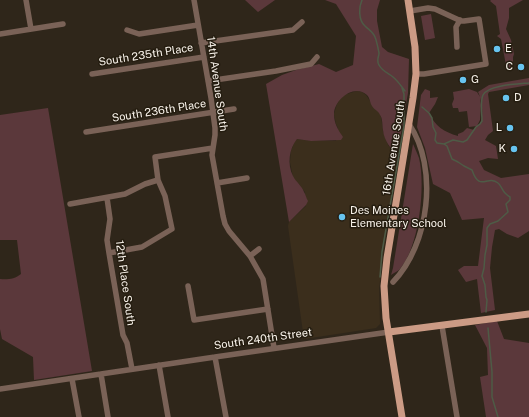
<!DOCTYPE html>
<style>
body{margin:0}
canvas{display:block;background:#2f261a}
</style>
<canvas width="529" height="417"></canvas>
<script>
const ctx = document.querySelector('canvas').getContext('2d');
ctx.lineJoin = 'round';
function fill(path, color) {
  ctx.fillStyle = color;
  ctx.fill(path, 'evenodd');
}
function trace(path, color, width, dash) {
  ctx.strokeStyle = color;
  ctx.lineWidth = width;
  ctx.lineCap = dash ? 'butt' : 'round';
  ctx.setLineDash(dash || []);
  ctx.stroke(path);
}
function label(font, color, halo, rows, align = 'center') {
  ctx.font = font + ' "Public Sans",sans-serif';
  ctx.lineWidth = 3;
  ctx.setLineDash([]);
  ctx.textBaseline = 'middle';
  ctx.strokeStyle = halo;
  ctx.fillStyle = color;
  for (const [text, x, y, turn = 0] of rows) {
    ctx.save();
    ctx.translate(x, y);
    ctx.rotate((+turn || 0) * Math.PI / 180);
    ctx.textAlign = isNaN(turn) ? turn : align;
    if (halo) ctx.strokeText(text, 0, 0);
    ctx.fillText(text, 0, 0);
    ctx.restore();
  }
}
fill(new Path2D(`
 M357 91 362 92 366 95 376 110 380 113 381 117 383 131 388 145 397 156 379 288 380 324 376 328 304 339 288 226 289 222 306 206 305 192 293 177 290 162 291 151 294 143 297 139 311 141H336L338 128 336 124 334 114 337 104 342 96 347 94Z`), '#3b2e1c');
fill(new Path2D(`
 M245 0H275L258 12Z
 M325 0H380L377 10V21L382 47 388 52 409 59 408 93 397 156C391 148 384 141 383 130 382 125 383 119 380 115 379 111 374 110 372 106 370 103 370 98 367 95 354 83 334 100 334 114 334 123 338 130 343 137L341 140 311 141 297 139C289 149 287 164 293 176 296 182 302 186 304 192 306 195 306 198 308 201L306 205 289 222 266 84 282 75 296 70 319 64 336 72 353 65 356 36 336 4Z
 M491 0H523L509 8V18L506 29 511 40 514 54 513 57V65L509 69 506 65 501 39 497 36 500 34 496 6 490 1Z
 M431 14 435 38 425 40 421 16Z
 M529 78V85L489 92 488 94 493 131 488 135 485 140 496 146 498 159 488 158 479 161 484 170 501 178 529 174V231L518 238 507 234 499 229 495 230 492 247 490 268 495 310 481 313 478 288 477 279 466 282 458 270 464 266H478L484 218 462 220 450 193 433 184 425 148 417 127 421 95 425 89 430 91V98L438 97 435 104 429 113C435 126 444 132 458 136V134L463 132 467 128 474 130 477 126 469 127 467 111 459 112 458 108H453L452 104 454 99 453 92 469 89 477 92 480 97 481 105 480 120 477 126C479 124 481 123 481 121 484 114 481 97 478 92L489 85Z
 M48 108 92 371 34 380 33 357 2 339 0 329V279C7 280 15 279 21 274L17 240H0V115Z
 M413 144C415 148 417 153 419 158 426 186 419 249 399 270 397 272 393 273 391 275L393 268Z
 M497 321 504 339 529 343V417H486L480 377 488 375 487 348 475 325Z`), '#5b383b');
trace(new Path2D(`
 M362 0C359 7 358 20 365 26 369 30 373 32 375 37 377 42 378 48 379 53 379 57 376 60 379 65 382 71 388 73 393 77 398 81 401 86 405 91
 M422 107 429 113 432 118 433 127 436 133 435 140 437 143 444 144 453 140 463 142 467 140 476 127 480 124 482 121C482 113 480 102 483 95 488 85 518 84 529 83
 M444 144 447 146 452 159 458 162 464 166 472 170C480 193 487 174 498 183 501 185 502 190 505 193 507 195 508 196 510 197V200L506 204 508 212 498 221 490 224 487 228V245L485 255 484 268 482 276 485 285 486 297 487 300 486 312
 M380 277 382 252 404 126V94L402 88
 M488 328 492 372V397L498 417`), '#4e5b46', 1.5);
trace(new Path2D(`
 M26 0 31 29
 M194 0 211 98 215 128V135L212 155 223 216 225 224 229 231 250 256 263 279 274 348
 M410 11 428 8 435 9 461 21H464L479 19 486 64 424 74H416
 M127 30 139 34 198 25
 M0 34 63 24
 M201 43 293 30 302 22
 M457 47 456 27 460 20
 M92 74 204 57
 M208 81 276 71 311 64 317 57
 M86 132 234 109
 M217 183 247 178
 M107 198 110 219 107 240 109 253 123 335 127 343 132 369
 M70 204 125 194 145 184 158 180
 M109 253 142 247 172 229 165 196 158 180 155 157 213 148
 M250 256 259 249
 M393 282C429 245 439 168 409 124
 M188 286 194 320 268 309
 M442 326 457 417
 M215 357 226 417
 M159 365 168 417
 M101 374 108 417
 M72 379 79 417
 M0 389 215 357 389 332`), '#7a6257', 5.5);
trace(new Path2D(`
 M389 332 529 314
 M402 417 386 318 384 286 387 258 413 98 416 74 415 47 408 0`), '#cc9b85', 7);
for (const [x, y, r, color] of [
 [497,49,4,"#67c4f0"],
 [521,67,4,"#67c4f0"],
 [463,80,4,"#67c4f0"],
 [506,98,4,"#67c4f0"],
 [510,128,4,"#67c4f0"],
 [514,149,4,"#67c4f0"],
 [342,217,4,"#67c4f0"]
]) {
  const dot = new Path2D();
  dot.arc(x, y, r, 0, 2 * Math.PI);
  ctx.fillStyle = color;
  ctx.fill(dot);
  trace(dot, '#251d10', 1.5);
}
label('11px', '#f9f3eb', '#251d10', [
 ["E",505,49],
 ["C",513,67,"right"],
 ["G",471,80],
 ["D",514,98],
 ["L",502,128,"right"],
 ["K",506,149,"right"],
 ["Des Moines",350,211],
 ["Elementary School",350,224]
], 'left');
label('11px', '#f9f3eb', '#251d10', [
 ["South 235th Place",146,55,-9],
 ["14th Avenue South",217,84,82],
 ["South 236th Place",159,111,-9],
 ["16th Avenue South",394,148,-81],
 ["12th Place South",125,283,82],
 ["South 240th Street",263,339,-8]
]);
</script>
